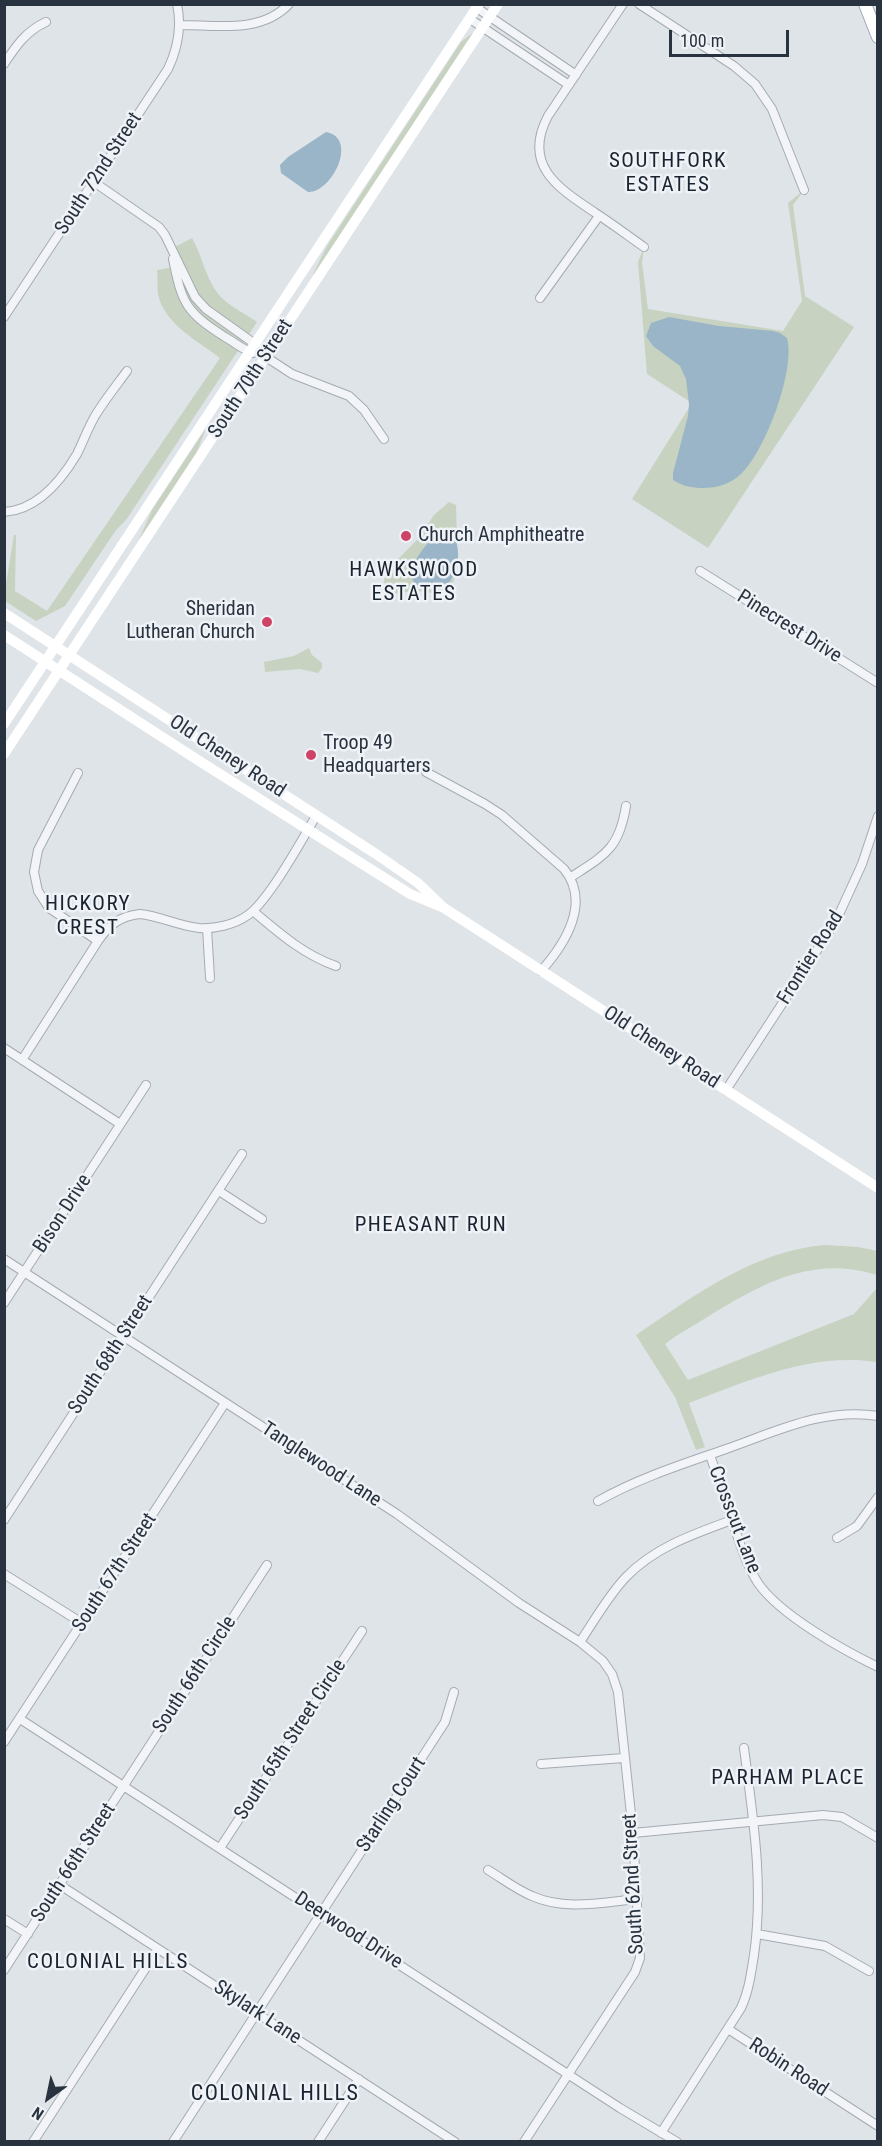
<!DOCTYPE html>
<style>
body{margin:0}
#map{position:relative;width:882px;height:2146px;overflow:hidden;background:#dfe4e8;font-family:"Roboto Condensed",sans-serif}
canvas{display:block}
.frame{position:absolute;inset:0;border:6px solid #28333f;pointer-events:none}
.north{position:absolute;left:18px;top:2068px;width:60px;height:60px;-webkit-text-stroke:4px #eff2f6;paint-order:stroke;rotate:213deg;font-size:16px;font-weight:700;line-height:24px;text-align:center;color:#28333f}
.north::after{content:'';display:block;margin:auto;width:21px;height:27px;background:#28333f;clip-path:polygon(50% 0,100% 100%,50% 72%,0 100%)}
.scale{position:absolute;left:669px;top:30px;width:120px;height:27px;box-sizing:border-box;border:3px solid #28333f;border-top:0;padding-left:8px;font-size:18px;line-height:21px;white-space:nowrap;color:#28333f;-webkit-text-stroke:4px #eff2f6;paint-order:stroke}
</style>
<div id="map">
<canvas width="882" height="2146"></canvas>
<div class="frame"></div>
<div class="north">N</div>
<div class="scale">100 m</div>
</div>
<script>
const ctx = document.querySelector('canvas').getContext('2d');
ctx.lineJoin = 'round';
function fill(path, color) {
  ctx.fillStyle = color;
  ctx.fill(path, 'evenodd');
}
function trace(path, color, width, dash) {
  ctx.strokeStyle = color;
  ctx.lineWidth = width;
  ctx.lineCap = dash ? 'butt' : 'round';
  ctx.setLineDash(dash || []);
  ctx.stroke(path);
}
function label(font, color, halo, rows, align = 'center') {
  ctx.font = font + ' "Roboto Condensed",sans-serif';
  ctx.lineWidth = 5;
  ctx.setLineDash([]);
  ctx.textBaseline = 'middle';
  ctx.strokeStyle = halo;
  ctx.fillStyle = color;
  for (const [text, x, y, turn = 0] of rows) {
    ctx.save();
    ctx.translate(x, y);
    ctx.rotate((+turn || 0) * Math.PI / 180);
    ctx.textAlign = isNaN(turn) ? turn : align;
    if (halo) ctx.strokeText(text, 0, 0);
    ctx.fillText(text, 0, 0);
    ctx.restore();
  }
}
fill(new Path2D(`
 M474 32 314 274H313L327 246 461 42Z
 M804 190 793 205 805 296 854 327 708 548 632 499 692 403 647 374 638 262 644 247 642 263 648 309 783 331 802 301 788 203Z
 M192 238C203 257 206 282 222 298 231 307 246 314 257 322L126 520 116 530 65 606 36 621 5 601 4 584H6L14 535H16L15 591 47 611 220 358C198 341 164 324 158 294 157 287 158 278 157 270L174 267 171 249Z
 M206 428 196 454 138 542 152 510Z
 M449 502 456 505 457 544 453 533 450 530 429 541 411 571 422 585C435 582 446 589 455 576L453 583 436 594C429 593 418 590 411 591 400 593 393 597 385 586L384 580 389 568 418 539 434 515Z
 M309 648 312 655 322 663V668L318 673 300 669 265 672 264 662 294 656Z
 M825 1245 858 1247 877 1251V1275C815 1255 764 1282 712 1314 697 1324 679 1333 665 1344L688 1380 854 1314 877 1288V1362C811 1352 750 1380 689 1403L705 1447 696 1450 675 1397 636 1335C694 1296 753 1251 825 1245Z`), '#c7d2c0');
fill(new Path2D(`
 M326 132C359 138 332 193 308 192L281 173 280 165 288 157Z
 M669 317 719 326 773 331 780 333 787 338C796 369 765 452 741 474 730 484 718 488 703 488 692 488 682 486 673 480V473L688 416 689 404 686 379 680 366 653 346 646 336 651 323Z
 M447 529 453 533C461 549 460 571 448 584L418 586C414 582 411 579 411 573 412 560 434 532 447 529Z`), '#9ab5c8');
const minor = new Path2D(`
 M623 4 548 116C522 165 558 188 594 212 611 223 627 235 644 247
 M639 4 734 66 755 84 772 109 804 190
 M477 8 576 75
 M470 19 569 85
 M180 25C216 25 261 34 289 4
 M4 64C16 46 26 31 46 22
 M94 182 159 227 165 235 195 297 206 309 255 344 266 357 292 374 349 396 364 410 384 439
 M173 259C182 304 186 312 225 337 234 342 243 350 253 353
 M540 298 599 216
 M4 317 168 69C178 48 182 27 177 4
 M4 512C37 510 61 481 77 454 83 442 88 428 95 416 104 401 116 386 127 371
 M700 571 878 683
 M426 772 485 804 502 815 564 869C591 902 566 943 541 971
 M78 773 38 850 34 872 38 891 49 908 98 941
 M571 877C605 855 619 849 626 806
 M253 911C279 933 304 955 336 966
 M207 928 210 978
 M4 1048 120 1124
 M22 1060 98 941C109 925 120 916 140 914 160 916 179 926 199 928 215 929 234 925 248 915 269 900 302 840 316 816
 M726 1090 836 921 862 864 878 816
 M219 1191 262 1219
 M4 1259 397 1514 519 1603 580 1642 603 1661 612 1674 618 1692 633 1833 640 1958 635 1972 524 2142
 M4 1303 146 1085
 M710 1455C717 1476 725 1498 732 1520 739 1541 746 1564 758 1583 780 1615 843 1650 878 1667
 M598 1501C639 1478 683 1464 726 1449 775 1432 825 1407 878 1416
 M4 1520 242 1154
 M837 1538 857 1526 878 1497
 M4 1574 82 1623
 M580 1642C594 1621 608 1596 626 1577 655 1547 694 1534 732 1520
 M20 1719 620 2108 677 2142
 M4 1742 225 1403
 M541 1764 624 1758
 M633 1833 823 1815 842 1817 878 1838
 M220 1848 362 1631
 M488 1870C503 1879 517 1890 532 1896 565 1911 603 1902 638 1899
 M60 1885 455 2142
 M4 1919 28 1934
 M757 1934 825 1946 869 1971
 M4 1970 267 1565
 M728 2029 878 2126
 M661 2133 741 2008C749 1991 751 1973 754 1955 764 1885 753 1817 744 1748
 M33 2142 158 1949
 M173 2142 445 1722 454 1692
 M318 2142 359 2079`);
const primary = new Path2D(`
 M865 4 878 37`);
trace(minor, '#a4abb2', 10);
trace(primary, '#9fa9b4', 14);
trace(minor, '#f2f4f7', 8);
trace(new Path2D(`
 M4 613 376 854 418 883 444 908
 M4 635 204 764 410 894 444 908 878 1188
 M4 724 479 4
 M4 754 498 4`), '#fff', 10);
trace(primary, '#fff', 12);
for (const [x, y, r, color] of [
 [406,536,6,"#cd4467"],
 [267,622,6,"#cd4467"],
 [311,755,6,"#cd4467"]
]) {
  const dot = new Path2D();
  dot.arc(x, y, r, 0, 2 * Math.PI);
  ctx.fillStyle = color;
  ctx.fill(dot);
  trace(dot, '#eff2f6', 2);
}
label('20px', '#28333f', '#eff2f6', [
 ["South 72nd Street",99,174,-57],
 ["South 70th Street",251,379,-57],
 ["Pinecrest Drive",789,627,32],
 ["Old Cheney Road",227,757,33],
 ["Frontier Road",811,958,-58],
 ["Old Cheney Road",661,1048,33],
 ["Bison Drive",63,1214,-57],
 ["South 68th Street",111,1355,-57],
 ["Tanglewood Lane",321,1465,33],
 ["Crosscut Lane",734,1520,69],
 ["South 67th Street",115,1573,-57],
 ["South 66th Circle",195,1675,-57],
 ["South 65th Street Circle",291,1740,-57],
 ["Starling Court",392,1805,-57],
 ["South 66th Street",74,1863,-57],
 ["South 62nd Street",634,1884,-93],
 ["Deerwood Drive",348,1931,33],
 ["Skylark Lane",257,2013,33],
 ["Robin Road",788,2068,33]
]);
label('20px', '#28333f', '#eff2f6', [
 ["Church Amphitheatre",418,536],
 ["Sheridan",255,610,"right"],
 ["Lutheran Church",255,633,"right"],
 ["Troop 49",323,744],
 ["Headquarters",323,767]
], 'left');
ctx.letterSpacing = '1.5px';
label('21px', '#1a2430', '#eff2f6', [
 ["SOUTHFORK",668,162],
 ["ESTATES",668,186],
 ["HAWKSWOOD",414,571],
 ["ESTATES",414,595],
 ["HICKORY",88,905],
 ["CREST",88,929],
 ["PHEASANT RUN",431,1226],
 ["PARHAM PLACE",788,1779],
 ["COLONIAL HILLS",108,1963]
]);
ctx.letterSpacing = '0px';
ctx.letterSpacing = '1.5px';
label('22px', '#1a2430', '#eff2f6', [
 ["COLONIAL HILLS",275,2094]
]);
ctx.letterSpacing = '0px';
</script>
